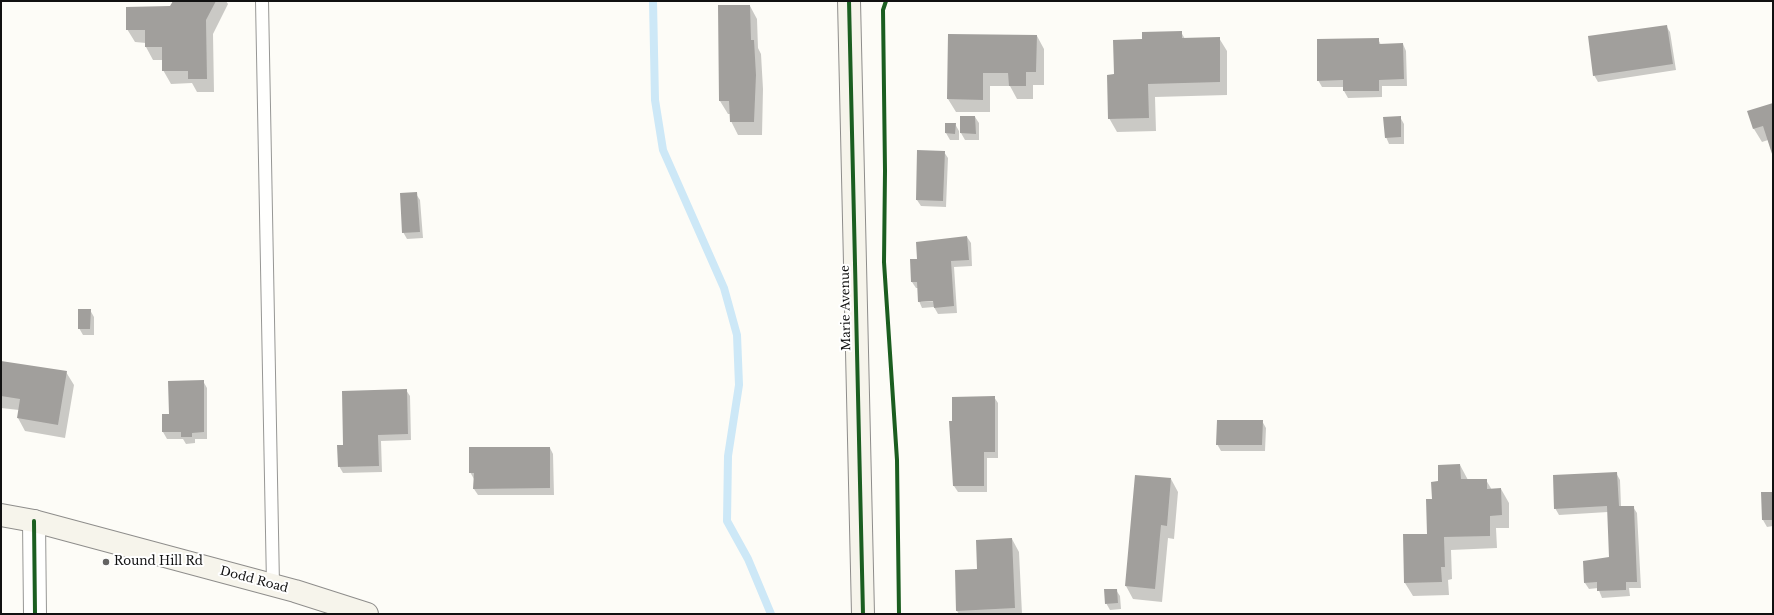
<!DOCTYPE html>
<style>
body{margin:0}
#map{position:relative;width:1774px;height:615px;overflow:hidden;background:#fdfcf7;font-family:"Libre Baskerville",serif}
canvas{display:block}
.frame{position:absolute;inset:0;border:2px solid #111;pointer-events:none}
</style>
<div id="map">
<canvas width="1774" height="615"></canvas>
<div class="frame"></div>
</div>
<script>
const ctx = document.querySelector('canvas').getContext('2d');
ctx.lineJoin = 'round';
function fill(path, color) {
  ctx.fillStyle = color;
  ctx.fill(path, 'evenodd');
}
function trace(path, color, width, dash) {
  ctx.strokeStyle = color;
  ctx.lineWidth = width;
  ctx.lineCap = dash ? 'butt' : 'round';
  ctx.setLineDash(dash || []);
  ctx.stroke(path);
}
function label(font, color, halo, rows, align = 'center') {
  ctx.font = font + ' "Libre Baskerville",serif';
  ctx.lineWidth = 4;
  ctx.setLineDash([]);
  ctx.textBaseline = 'middle';
  ctx.strokeStyle = halo;
  ctx.fillStyle = color;
  for (const [text, x, y, turn = 0] of rows) {
    ctx.save();
    ctx.translate(x, y);
    ctx.rotate((+turn || 0) * Math.PI / 180);
    ctx.textAlign = isNaN(turn) ? turn : align;
    if (halo) ctx.strokeText(text, 0, 0);
    ctx.fillText(text, 0, 0);
    ctx.restore();
  }
}
fill(new Path2D(`
 M174 1H226L228 4 213 34 214 92H197L192 83 171 84 163 70V60H153L146 47V43L135 42 127 29 170 7Z
 M750 6 757 19 758 48 761 54 763 89 762 135H738L731 121 730 114H728L720 101Z
 M1666 26 1670 32 1676 70 1598 82 1594 75Z
 M1181 32 1185 39 1219 38 1227 51V95L1155 97 1156 131 1117 132 1109 118 1115 75 1143 40Z
 M949 35 1037 36 1044 49V85H1033V99H1017L1010 86H990V112H956L948 99Z
 M1378 39 1381 45 1403 44 1406 51 1407 86H1382V97L1348 98 1344 91V87H1322L1318 80Z
 M1773 104V155L1768 140 1762 142 1754 129 1749 111Z
 M961 117H975L979 123V140H965L961 133Z
 M1400 117 1404 124V144H1389L1386 137Z
 M946 124H955L959 131V140H950L946 133Z
 M944 152 948 158 946 207 921 206 917 200Z
 M416 194 420 200 423 238 407 239 403 232Z
 M967 237 971 243 972 266 954 267 957 313 938 314 934 307 922 308 919 301 918 288H916L912 282 919 259ZM938 299V301L921 302V300Z
 M90 310 94 317V335H83L79 328Z
 M1 362 66 372 74 385 65 438 25 431 18 418 19 410 1 408Z
 M203 381 207 388V439H195V443L186 444 183 439H167L163 432V415H170Z
 M406 390 410 396 411 440 381 441 382 472 343 473 339 466Z
 M994 397 998 403V458H987V492H958L954 486 953 422Z
 M1262 421 1266 428 1265 451H1221L1217 444Z
 M550 448 553 454 554 495H478L474 489V479L470 472Z
 M1460 465 1468 480H1486L1492 490 1501 489 1509 503V528H1496L1497 548 1451 550 1452 579 1448 580 1449 595 1413 596 1405 583 1428 535 1433 500 1439 482Z
 M1616 473 1620 480 1621 507H1633L1637 513 1641 588H1629L1630 596 1602 598 1598 588 1589 589 1585 583 1610 558 1608 512 1559 515 1555 508Z
 M1171 479 1178 492 1174 539 1168 538 1162 602 1133 599 1126 586Z
 M1762 493H1773V526L1767 527 1763 520Z
 M1012 539 1019 552 1022 614H959L957 611 978 570Z
 M1116 590 1120 596 1121 609 1110 610 1106 603Z`), '#0003');
trace(new Path2D(`
 M653 1 655 100 663 150 724 288 737 335 739 385 728 456 727 521 748 559 771 614`), '#cde8f7', 8);
fill(new Path2D(`
 M173 1H216L206 20 207 79H188V71H162V47H145V30H126V7L170 6Z
 M718 5H750L751 40H754L756 75 754 122H730L729 101H719Z
 M1667 25 1673 64 1593 76 1588 36Z
 M1182 31V38L1220 37V82L1148 84 1149 118 1108 119 1107 75 1114 74 1113 40 1142 39V32Z
 M948 34 1037 35 1036 72H1026V86H1009L1008 73H983V100L947 99Z
 M1379 38V44L1403 43 1404 79 1379 80V91H1343V80L1317 81V39Z
 M1773 103V157L1763 126 1753 129 1747 111Z
 M960 116H975L976 134 960 133Z
 M1401 116V137L1385 138 1383 117Z
 M945 123H956L955 134 945 133Z
 M917 150 945 151 943 201 916 200Z
 M417 192 420 232 402 233 400 193Z
 M967 236 969 260 951 261 954 306 934 308 933 301 918 302 917 282H911L910 259H917L916 242Z
 M78 309H91L90 329H78Z
 M1 361 67 371 58 425 17 418 20 399 1 396Z
 M204 380V432L192 433V437H181V432H162V414H169L168 381Z
 M407 389 408 434 378 435 379 466 338 467 337 445H343L342 391Z
 M995 396V452H984V486H953L949 421H952V397Z
 M1217 420H1263L1262 445H1216Z
 M469 447H550V488L473 489 474 473H469Z
 M1460 464 1461 479H1487V489L1501 488 1502 515 1490 516V536L1444 537 1445 567H1441L1442 582 1404 583 1403 534H1427L1426 499H1432L1431 482 1438 481V465Z
 M1617 472 1619 506H1634L1637 582H1626V590L1597 591V582L1584 583 1583 561 1609 557 1607 506 1554 509 1553 475Z
 M1135 475 1171 478 1167 526 1161 525 1155 589 1125 586Z
 M1761 492H1773V520H1762Z
 M1012 538 1015 608 956 611 955 570 977 569 976 540Z
 M1104 589H1117L1118 603 1105 604Z`), '#a19f9c');
const lane = new Path2D(`
 M262 1 273 585`);
const street = new Path2D(`
 M34 521 35 614`);
const secondary = new Path2D(`
 M849 1 863 614
 M1 515 34 521 295 591 367 614`);
trace(lane, '#979795', 14);
trace(street, '#979795', 24);
trace(secondary, '#8e8d8b', 24);
trace(lane, '#fffffe', 12);
trace(street, '#fffffe', 22);
trace(secondary, '#f6f4eb', 22);
trace(new Path2D(`
 M849 1 863 614
 M886 1 883 10 885 171 884 262 897 460 899 614
 M34 521 35 614`), '#1b5e20', 4);
for (const [x, y, r, color] of [
 [106,562,4,"#646362"]
]) {
  const dot = new Path2D();
  dot.arc(x, y, r, 0, 2 * Math.PI);
  ctx.fillStyle = color;
  ctx.fill(dot);
  trace(dot, '#fff', 1.5);
}
label('12px', '#111', '#fff', [
 ["Marie Avenue",846,308,-91],
 ["Dodd Road",254,580,15]
]);
label('12px', '#111', '#fff', [
 ["Round Hill Rd",114,562]
], 'left');
</script>
